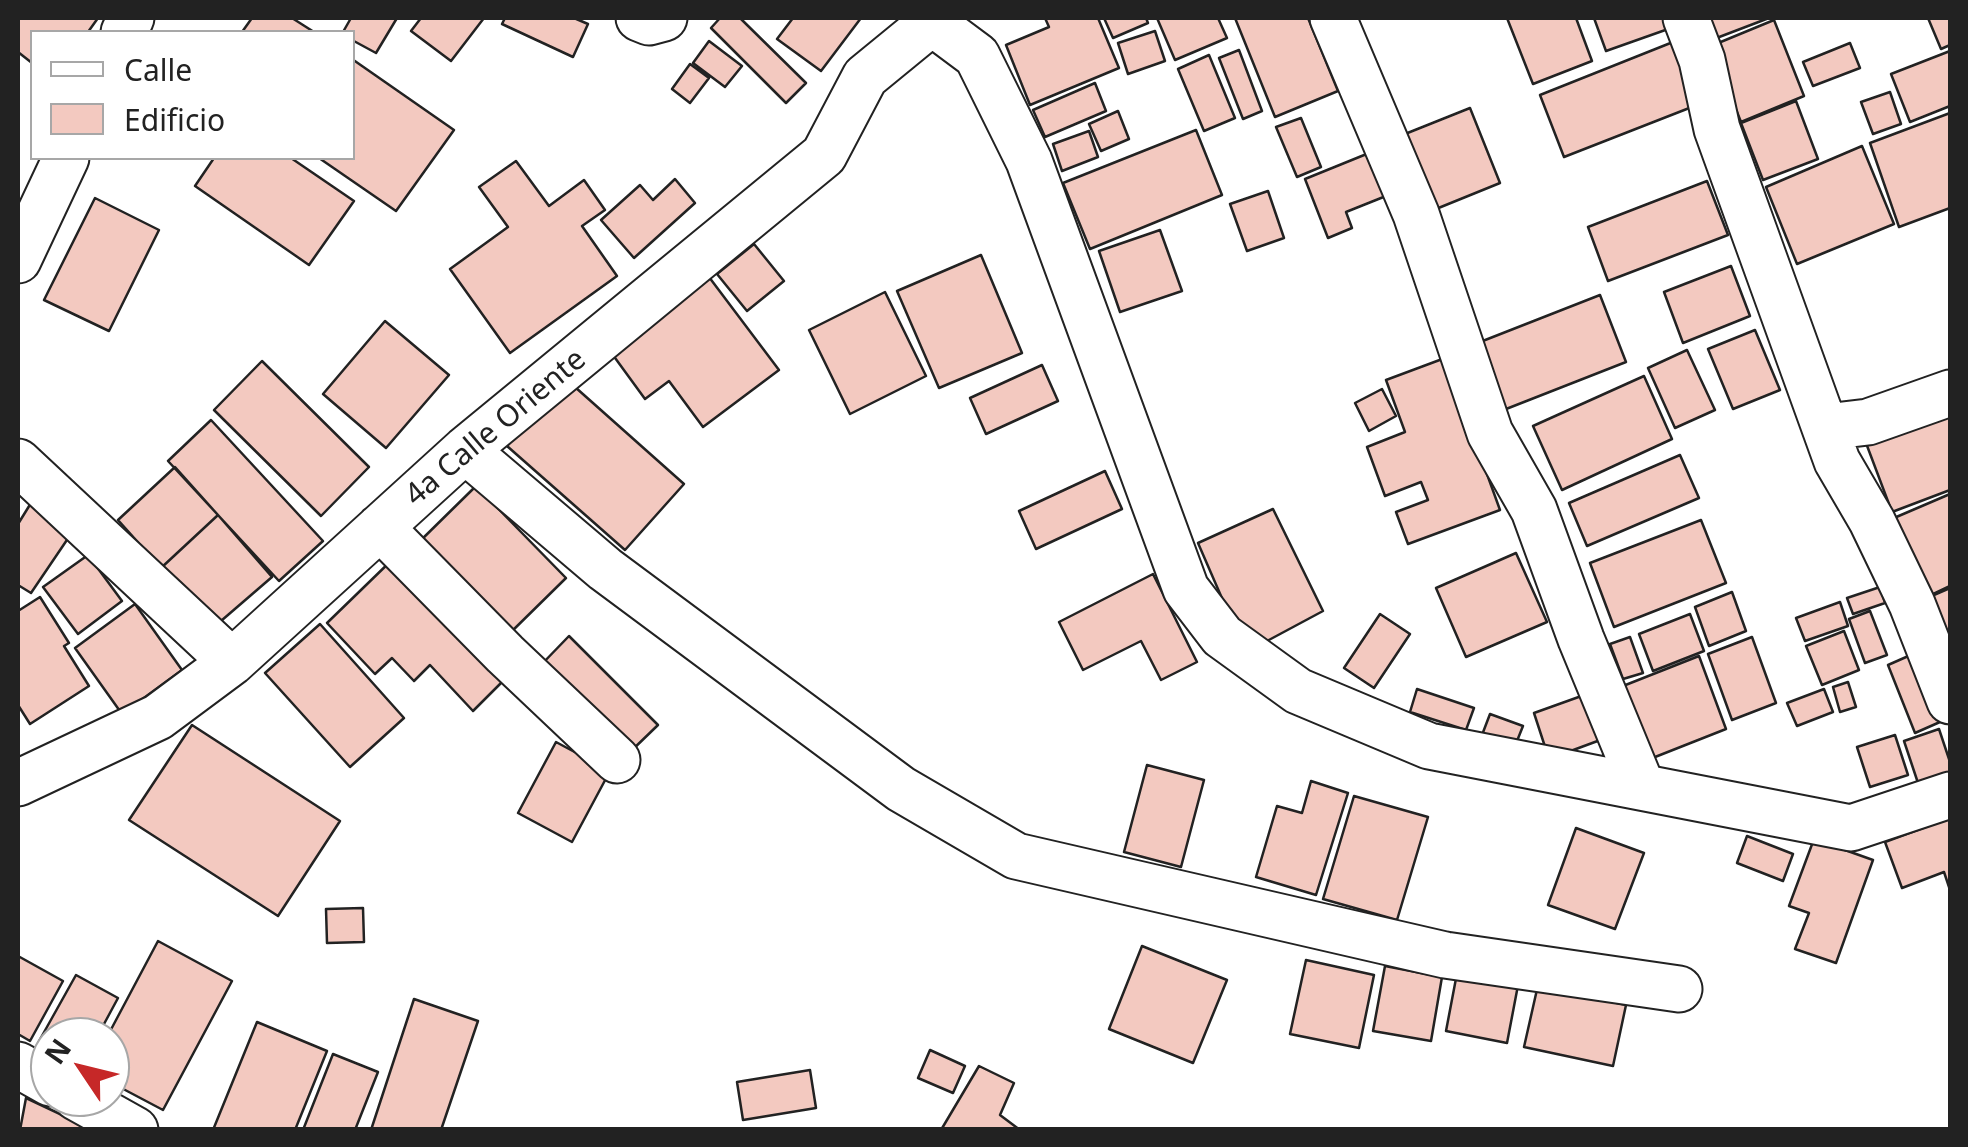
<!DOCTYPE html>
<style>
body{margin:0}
#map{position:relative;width:1968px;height:1147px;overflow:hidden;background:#fff;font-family:"Noto Sans",sans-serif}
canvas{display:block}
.frame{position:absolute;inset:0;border:20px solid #222;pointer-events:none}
.legend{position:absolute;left:30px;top:30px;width:325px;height:130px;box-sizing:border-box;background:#fff;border:2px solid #a7a7a7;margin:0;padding:12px 18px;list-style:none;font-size:30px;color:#222}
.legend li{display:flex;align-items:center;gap:20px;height:50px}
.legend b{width:50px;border:2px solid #a7a7a7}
.north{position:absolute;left:30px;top:1017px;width:100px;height:100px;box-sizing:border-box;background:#fff;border:2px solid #a7a7a7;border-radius:50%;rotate:305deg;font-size:28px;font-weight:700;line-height:40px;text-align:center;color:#222}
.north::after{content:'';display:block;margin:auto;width:35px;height:45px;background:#c62828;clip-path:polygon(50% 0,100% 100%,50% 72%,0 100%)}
</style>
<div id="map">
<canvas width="1968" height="1147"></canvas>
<div class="frame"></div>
<ul class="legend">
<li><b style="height:12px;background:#fff"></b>Calle</li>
<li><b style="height:28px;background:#f3c9c0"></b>Edificio</li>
</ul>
<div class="north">N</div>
</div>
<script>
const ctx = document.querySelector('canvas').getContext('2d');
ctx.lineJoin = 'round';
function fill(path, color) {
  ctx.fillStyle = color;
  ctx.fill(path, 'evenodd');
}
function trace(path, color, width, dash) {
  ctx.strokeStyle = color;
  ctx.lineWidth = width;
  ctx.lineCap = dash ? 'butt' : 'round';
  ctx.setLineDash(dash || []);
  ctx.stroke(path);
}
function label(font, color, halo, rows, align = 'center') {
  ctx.font = font + ' "Noto Sans",sans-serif';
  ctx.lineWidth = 8;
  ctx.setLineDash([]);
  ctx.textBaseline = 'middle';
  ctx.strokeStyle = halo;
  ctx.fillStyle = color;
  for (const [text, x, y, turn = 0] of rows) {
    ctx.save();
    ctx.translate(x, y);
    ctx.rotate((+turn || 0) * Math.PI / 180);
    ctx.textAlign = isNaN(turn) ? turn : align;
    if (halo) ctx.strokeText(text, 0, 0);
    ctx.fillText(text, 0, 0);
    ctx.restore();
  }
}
const building = new Path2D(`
 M18 18H98L88 32H32V63L18 52Z
 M252 18H292L314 32H242Z
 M351 18H397L376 53 352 40V32H343Z
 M421 18H484L451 61 411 31Z
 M505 18H574L588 24 573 57 502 24Z
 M720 18H740L806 83 786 103 711 28Z
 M793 18H861L821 71 777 39Z
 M1045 18H1098L1119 68 1030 105 1006 45 1049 27Z
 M1104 18H1146L1148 23 1113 38Z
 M1157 18H1218L1227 38 1175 60Z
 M1235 18H1308L1338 91 1275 117Z
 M1507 18H1576L1592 61 1533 84Z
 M1594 18H1668L1671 28 1606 51Z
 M1706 18H1769L1714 39Z
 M1928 18H1950V45L1941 49Z
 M1774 20 1804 96 1741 122 1711 46Z
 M1155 31 1165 61 1128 74 1118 43Z
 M709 41 742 66 725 87 693 63Z
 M1673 42 1697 105 1564 157 1540 95Z
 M1850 43 1860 68 1813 86 1803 62Z
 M1239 50 1262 111 1243 119 1219 58Z
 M1950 51V106L1910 122 1891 74Z
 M1209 55 1235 118 1204 131 1178 69Z
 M352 59 454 130 396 211 319 158H352Z
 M690 64 709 78 690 103 672 89Z
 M1095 83 1106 111 1045 137 1033 110Z
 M1890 92 1901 124 1873 134 1861 102Z
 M1796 101 1818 159 1763 180 1741 123Z
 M1470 108 1500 183 1436 209 1405 134Z
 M1118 111 1129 139 1101 151 1089 124Z
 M1950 113V208L1899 227 1870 143Z
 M1301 118 1321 167 1297 177 1276 127Z
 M1196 130 1222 195 1090 249 1063 183Z
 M1089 131 1098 157 1062 171 1053 144Z
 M1862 146 1894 224 1797 264 1766 187Z
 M1374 151 1391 194 1346 212 1352 228 1328 238 1305 179Z
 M214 158H291L354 201 309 265 195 186Z
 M516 161 549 206 584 180 605 210 582 226 617 276 510 353 450 269 508 227 479 187Z
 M675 179 695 203 634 258 601 220 640 185 653 200Z
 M1707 181 1728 235 1608 281 1588 227Z
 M1268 191 1284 238 1247 251 1230 204Z
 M95 198 159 230 109 331 44 300Z
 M1160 230 1182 291 1120 312 1099 251Z
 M754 244 784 281 747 311 717 274Z
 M981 255 1022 353 939 388 897 291Z
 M1731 266 1750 316 1683 343 1664 292Z
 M709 277 779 370 703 427 669 381 645 399 610 351Z
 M885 292 926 376 850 414 809 330Z
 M1600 295 1626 362 1501 411 1475 344Z
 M385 321 449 375 386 448 323 394Z
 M1755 330 1780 390 1733 409 1708 349Z
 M1687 350 1715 410 1675 428 1648 368Z
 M1445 358 1500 510 1408 544 1396 512 1428 500 1421 482 1385 496 1367 447 1405 432 1386 380Z
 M262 361 369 467 321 516 214 410Z
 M1042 365 1058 401 986 434 970 398Z
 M1644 376 1672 439 1562 490 1533 426Z
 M566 379 684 484 625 550 507 446Z
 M1382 389 1396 416 1369 431 1355 403Z
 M1950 411V490L1892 512 1866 443Z
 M211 420 323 541 279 581 168 461Z
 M1680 455 1699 498 1587 546 1569 503Z
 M175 467 218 515 161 568 118 520Z
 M1105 471 1122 509 1036 549 1019 511Z
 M476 486 566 578 505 638 416 545Z
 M1950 494V586L1927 597 1894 518Z
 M31 503 73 531 31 593 18 585V524Z
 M1273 509 1323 611 1267 641 1231 619 1198 543Z
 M218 515 272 577 214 627 161 568Z
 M1701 520 1726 583 1614 627 1590 563Z
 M1516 553 1547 622 1466 657 1436 588Z
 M88 555 122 601 78 634 43 587Z
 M396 556 509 675 473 711 430 665 414 681 392 658 375 674 327 623Z
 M1153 574 1197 662 1161 680 1141 641 1083 670 1059 622Z
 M1880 587 1885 603 1853 614 1847 598Z
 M1950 588V656L1927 598Z
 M1732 592 1746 631 1709 646 1695 607Z
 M40 597 69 643 64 646 89 686 30 724 18 705V611Z
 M1840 602 1848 626 1805 641 1796 618Z
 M135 604 182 670 122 714 75 648Z
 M1870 611 1887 655 1865 663 1849 619Z
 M1380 614 1410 634 1374 688 1344 668Z
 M1690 614 1704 651 1653 671 1639 634Z
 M320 624 404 718 350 767 265 673Z
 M1844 631 1859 670 1822 685 1806 646Z
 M569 636 658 725 628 754 540 666Z
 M1630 637 1643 673 1623 679 1610 644Z
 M1752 637 1776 703 1732 720 1708 654Z
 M1913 654 1940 722 1915 733 1888 665Z
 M1699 656 1726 729 1650 759 1623 686Z
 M1848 682 1856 707 1840 712 1833 687Z
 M1417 689 1474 708 1466 730 1410 712Z
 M1824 689 1833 712 1797 726 1787 703Z
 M1587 694 1603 739 1549 759 1534 713Z
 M1490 714 1523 726 1515 746 1482 735Z
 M192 725 340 821 278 916 129 820Z
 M1939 729 1950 762V778L1920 789 1904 741Z
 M1895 735 1908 775 1870 787 1857 747Z
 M556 742 610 771 572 842 518 813Z
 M1147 765 1204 780 1181 867 1124 852Z
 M1311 781 1348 793 1316 895 1256 877 1277 806 1302 813Z
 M1354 796 1428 817 1397 920 1323 899Z
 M1950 818V890L1944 872 1902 888 1885 842Z
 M1576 828 1644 853 1615 929 1548 905Z
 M1747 836 1793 854 1783 881 1737 863Z
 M1814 839 1873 860 1836 963 1795 949 1809 913 1789 906Z
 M363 908 364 942 327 943 326 909Z
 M158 941 232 981 163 1110 110 1082V1037H107Z
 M1142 946 1227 980 1193 1063 1109 1029Z
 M18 956 63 981 30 1041 18 1034Z
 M1306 960 1374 975 1359 1048 1290 1034Z
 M1385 966 1442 977 1431 1041 1373 1031Z
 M1458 968 1519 980 1507 1043 1446 1031Z
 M76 975 118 998 97 1037H50V1050L38 1043Z
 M1538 985 1626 1005 1613 1066 1524 1047Z
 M414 999 478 1021 441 1130H371Z
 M257 1022 327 1051 295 1130H213Z
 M930 1050 965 1066 953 1093 918 1078Z
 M333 1054 378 1072 355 1130H303Z
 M979 1066 1014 1083 1000 1115 1020 1130H941Z
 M810 1070 816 1108 743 1120 737 1082Z
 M26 1098 94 1130H20Z`);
fill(building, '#f3c9c0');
trace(building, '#222', 2.5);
const minor = new Path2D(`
 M639 18 649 22 664 18
 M926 18 977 56 1029 161 1186 589 1222 636 1298 691 1429 746 1851 828 1950 795
 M1333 18 1416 214 1490 433 1534 510 1581 639 1642 787
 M1686 18 1702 60 1717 129 1837 461 1872 521 1912 604 1950 701
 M124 32 131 18
 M18 260 66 158
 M1826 427 1868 422 1950 393
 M465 450 605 569 901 789 1016 856 1445 955 1679 989
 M18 462 232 662
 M380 527 505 654 617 760
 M18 783 158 717 232 662 465 450 824 155 865 77 937 18
 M18 1065 50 1083
 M76 1097 135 1130`);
trace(minor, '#222', 49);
trace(minor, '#fff', 45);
label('30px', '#222', '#fff', [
 ["4a Calle Oriente",496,428,-40]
]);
</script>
